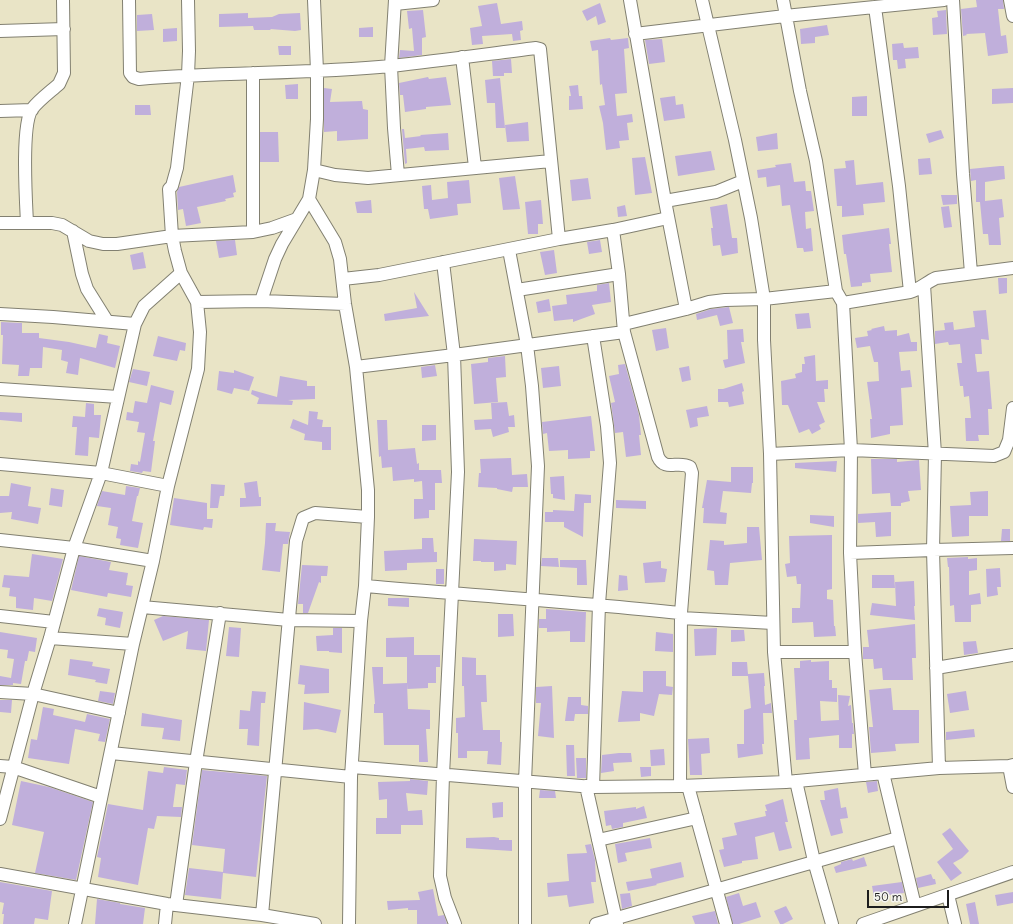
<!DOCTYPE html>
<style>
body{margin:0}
#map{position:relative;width:1013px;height:924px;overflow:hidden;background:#e9e4c6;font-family:Delius,sans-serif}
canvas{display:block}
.scale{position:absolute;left:867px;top:890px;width:82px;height:18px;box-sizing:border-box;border:2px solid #1c1c1c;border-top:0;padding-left:5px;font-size:12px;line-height:14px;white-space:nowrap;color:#1c1c1c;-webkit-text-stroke:3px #f6f6f2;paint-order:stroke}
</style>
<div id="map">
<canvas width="1013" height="924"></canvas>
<div class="scale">50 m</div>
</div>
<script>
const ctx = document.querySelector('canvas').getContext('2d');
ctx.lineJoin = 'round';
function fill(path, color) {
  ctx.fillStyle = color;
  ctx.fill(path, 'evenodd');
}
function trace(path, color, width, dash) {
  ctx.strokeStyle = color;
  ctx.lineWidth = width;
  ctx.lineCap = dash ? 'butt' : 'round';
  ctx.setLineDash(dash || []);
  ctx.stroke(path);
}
fill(new Path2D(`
 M976 0H1003L1004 9H998L1001 36 1006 35 1008 53 988 56 985 33 966 34 967 35 963 36 961 9 977 7Z
 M497 3 501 24 522 21 523 30 520 31 521 40 513 41 512 34 482 36 483 44 472 45 470 28 482 26 478 6Z
 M600 3 606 22 598 25 596 16 587 21 582 11Z
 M423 10 426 37 422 38V55L399 58 400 50 414 51 412 28 409 29 407 11Z
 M946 10 947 34 933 35 932 18 938 17 937 11Z
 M248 13V18L272 17 279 14 300 13 301 30 295 31 270 29 271 30H254L253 26 219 27V14Z
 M152 14 154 30 137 31V15Z
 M827 25 829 35 815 37V43L801 44 800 29Z
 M373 27V37H359V28Z
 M177 28V41L163 42V29Z
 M610 38 611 40 628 38 629 48 624 49 627 93 615 94 617 116 632 114 633 122 627 123 629 140 619 141 620 148 606 150 603 123 599 106 605 105 602 84 600 85 598 50 592 51 590 41Z
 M662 39 665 62 649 64 645 40Z
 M903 43 904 48 918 47 919 58 905 59 906 68 898 69 897 60H893L892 44Z
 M278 46H291V55H279Z
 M511 59 512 73H504V76H493L492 61Z
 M428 77 429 79 446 77 451 105 426 107V109L405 112 403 95H400L399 83Z
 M500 78 505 128H496L495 103H487L485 80Z
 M298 84V99H286L285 85Z
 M578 85 579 96H582L583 109 569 110V96H571L569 86Z
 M324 88 332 89 330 102 362 101 363 109 368 110V139L337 141V131L324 132Z
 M1013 88V103L992 104V89Z
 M675 96 676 105 683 104 685 118 664 121 660 98Z
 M867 96V116H852V97Z
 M135 105H150L151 115H135Z
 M528 122 529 141 507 142 505 125Z
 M402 129H404L405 138 421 136 420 135 448 133 449 150 425 151 424 147 406 149 407 163 405 164Z
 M941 130 944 138 929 143 926 134Z
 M260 132H278L279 162H260Z
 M777 133 778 149 758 151 756 137Z
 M711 151 715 170 678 176 675 156Z
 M645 157 652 193 635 195 632 158Z
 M930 158 932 174 919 175 918 159Z
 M854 160 856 185 883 182 885 202 863 204 864 215 842 217V206H837L834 169 846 168 845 161Z
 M791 163 794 182 805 181 806 191H811L814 211 805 212 806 229 811 228 813 251 804 252 803 248H797L790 205 782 206 780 185 767 187 766 177 758 178 757 170 776 167 775 165Z
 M1000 166H1004L1005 179 985 182V201L1002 199 1004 217 999 218 1001 245H989L988 234H983L980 202H976V180L971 181 970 169Z
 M233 175 236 192 233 193 234 197 225 199 226 201 197 207 201 223 186 226 183 209 178 210 177 192 179 187Z
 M515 176 520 209 503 210 499 178Z
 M588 178 591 199 572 201 570 180Z
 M469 180 471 203 457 204 458 215 430 219 428 209H424L422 186 431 185 432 200 448 198 447 182Z
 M941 195H957V204L943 205Z
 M371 200 372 213H357L355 202Z
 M541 200 543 224H538V234H528L525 202Z
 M727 204 732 238H737L738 253 722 256 720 245 713 246 711 228H713L710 207Z
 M625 205 627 216 618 217 617 207Z
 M949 206 952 227 944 228 941 207Z
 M889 228 891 244H889L892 272 870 274 871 282 862 283V286L851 287 846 254H844L842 235Z
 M235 240 237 255 219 258 216 241Z
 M600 240 602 252 589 254 587 242Z
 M554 250 557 273 545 275 540 252Z
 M143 252 146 268 133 270 130 255Z
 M998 278H1007V293L999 294Z
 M609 283 611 302 592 305 595 314 573 322V319L554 321 552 306 567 304 566 295 597 291V285Z
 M414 292 429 316 385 321 384 314 417 308Z
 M549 299 551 311 538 313 536 302Z
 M729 307 733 323 720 326 717 315 697 320 696 314 711 309Z
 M986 310 989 340 981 339 982 354H975L977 372 989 371 992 409H988L989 435H978L979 441H966L965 418H971L969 396 964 397 963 386H960L957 363H962L960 344 949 345 948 342 935 344V331L945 330 944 323 953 322 954 330 975 327 973 311Z
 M809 313 811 328 797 329 795 314Z
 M1 322 22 323V333H39V338L69 342 96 348 99 334 108 336 107 343 120 346 115 368 80 358 78 375 66 373 68 362 61 360 62 350 43 347 42 368H30L29 376H18L19 365 2 364 3 335H1Z
 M884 326 885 331 897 330V336L909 333 911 342H917V351L899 352 901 371 910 370 912 387 901 388 903 425 890 426V434L871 438 870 419H872L867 382 879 381 878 362H874L870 346 857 348 855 338 868 336 867 331 872 330 871 329Z
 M666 328 669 348 656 351 652 330Z
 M743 329 744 342H741L745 363 725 368 723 360 728 359 727 330Z
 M158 336 186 343 185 351 180 350 177 361 153 356Z
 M815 355 816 381 828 380V389H824L825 402H817L825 422 819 425 821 429 812 434 809 429 799 433 788 405H782L781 381 796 378 795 374 802 372V364H805L804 357Z
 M505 356 506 377 496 378 498 402 474 404 471 364 488 362V358Z
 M625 364 639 415 641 435H639L641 455 626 457 623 432 615 433 611 403 615 402 609 376 619 374 618 365Z
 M435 365 437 376 422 378 421 367Z
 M559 366 561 386 543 388 541 368Z
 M689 366 691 380 682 382 679 368Z
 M133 369 150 372 147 386 129 382Z
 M234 370 254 377 249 391 234 388 232 394 217 390 219 371 234 373Z
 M280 376 307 381V386H315V399L288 400 293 401 292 405 257 404 259 398 251 394 252 390 277 397Z
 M742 383 744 391 742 392 744 404 729 407 728 402H718V389H723Z
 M151 385 174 391 171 405 160 402 153 441H155L151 472 143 471 142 473 130 471 131 464 138 465V461L140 462 145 433 137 432 139 422 126 420 127 412 133 413 135 401 147 403Z
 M507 402 509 416 514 415 515 427H508L509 432 493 437 491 429 475 430 474 420 492 419 491 403Z
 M86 403 94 404V415H101L99 438 89 437 88 456 75 455 77 427H72L73 416 85 417Z
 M707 406 709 416 697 418 698 426 690 428 686 410Z
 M309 411 318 412 317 419 323 420 322 427H331V450H322V442L304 440 305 434 290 428 293 419 308 425Z
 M0 412 22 413V422L0 420Z
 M591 416 595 451H590V458L568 459V450L549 451 547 433 543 434 542 422Z
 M377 420H387L388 450 415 448 417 464 419 463V470H441L442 483H435V510H429V518L414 519V499H423L422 481 414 482V479L393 481 392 467 382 468 381 456 379 457Z
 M422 425H436V440L422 441Z
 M511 458 512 475 527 474 528 487H513L512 492 497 489V488L478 487 479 473H481L480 459Z
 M871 459H897V462L919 460 921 490 908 491 910 501 901 503V506H891L890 493 872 494Z
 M837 461 836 472 795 468V463Z
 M731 467H753V483H752L751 493 723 491 720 512 727 513 726 524 703 523 704 508H702L707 480 731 482Z
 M564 476 565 500 553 498V494H551L550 477Z
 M257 481 259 497H261V506L240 507V498H246L244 483Z
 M11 483 31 487 28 506 41 508 38 524 11 519 12 512 0 513V496H9Z
 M211 484 225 485 224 496H220L218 508H210Z
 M126 486 140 488 138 496H137L132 521 143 523 138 548 120 545 121 539 116 538 118 527 108 525 111 508 97 506 102 491 125 495Z
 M51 488 64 490 62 507 49 505Z
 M988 491V516H969V536L952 537 950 506 971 505 970 492Z
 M575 494 591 495V503H584L583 537 564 527V522H545V512H553V510L574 511Z
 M174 498 207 503V519H213L212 528 204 527 203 530 170 525Z
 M616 500 646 501V509L616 508Z
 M891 512V536L876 537 875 522 858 523V514Z
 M810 515 834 516V527L810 523Z
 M266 523H276L275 531 290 532 288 544H283L280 572 262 570 265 543Z
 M747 527H759L762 560 730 563 728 585H715L714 571 707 570 710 540 724 541V545L747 543Z
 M1002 529H1010V541H1001Z
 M832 535V589L827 590V599L833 600 834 626H835L836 636 814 637 813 622 792 623V608H800L801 584H797L796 576 787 577 785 564 790 563 789 536Z
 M422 538H433L434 552H437V562L407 563V570L385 571 384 551 422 549Z
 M474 539 517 541 516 565 506 564V570L494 571V562H481V561H473Z
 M32 554 63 559 52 601 34 598 33 610 16 608V597L9 596 10 588 2 587 4 575 29 577Z
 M79 556 111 562 109 570 128 573 126 585 133 586 131 597 108 593 107 597 71 590Z
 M968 557V559L977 558V570L969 571V595L980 593 981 604 971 605V622H955L954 605 950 606 949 567H948L947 558Z
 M542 558H558L559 567 541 566Z
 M560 560H586L587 585H577V568L560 567Z
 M661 561V568L667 569 665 582 645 583 643 563Z
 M302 565 328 566 327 576H321V583L319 582 308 613H303V604H298Z
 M1000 568 1001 587H997L998 595 987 597 986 569Z
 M436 569H444V584H436Z
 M619 575 627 576 628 590 618 591Z
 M872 575H894L895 588H872Z
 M914 581 915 606H914L915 620 870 615 872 603 896 606 895 582Z
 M388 598H409V607L388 606Z
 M99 608 123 612 120 628 105 625 106 618 97 616Z
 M546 609 586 612 585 642H570V631L547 632V628H539V619H546Z
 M498 614H513L514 636 498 637Z
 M163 616 209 620 206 651 186 649 188 631 163 641 154 620Z
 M915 624 916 658H912L913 680H883L882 668 874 669 873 659H863V647H869L867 630Z
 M229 627 241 628 239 657 226 656Z
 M333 628H342V653L329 652V651H317L316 636 333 635Z
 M717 628 716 655 695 656 694 629Z
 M731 630H744L745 641 731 642Z
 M0 632 37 638 35 652 29 651 27 661H25L21 684 13 683V685H0V676L11 678 14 659 7 658 8 650 0 649Z
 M656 632 673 634V652L655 651Z
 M414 637V655H440V667H436V683H428V688L407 689V657H386V638Z
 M976 641 978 653 964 655 963 642Z
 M462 657 476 658V675H486L487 702H481L483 730H500V742H502L501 765 487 764 488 751H467V758H458V733H456V718L465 717 464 686H462Z
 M70 659 93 662 92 666 110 669 107 684 95 682 96 680 68 675Z
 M811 660V662L829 661V680H832V688H837V702L820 701 821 721 839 720 838 695 850 696 848 706 851 705 852 723H853L854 734H852V748H839V735L809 738 810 759 796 760 794 720H797L794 668H800V661Z
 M732 662H747L748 674 764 673 765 686H764L765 705 771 703 772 713H763L764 744H762L763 754 738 758 737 744H744V710L751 708 748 676H732Z
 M300 665 329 669V693L304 694 305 685 298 684Z
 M372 667H383V684L407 683 408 709 430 710V729H426L428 762H419V745H384L383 713H374V704H375Z
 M643 671H666V686L673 687 672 695 659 694 654 716 640 713V721L618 722 622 691 643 692Z
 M552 686 554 738 538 736 541 703H536V687Z
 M891 688 893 710H919V743L895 744 896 751 871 753 869 727H873L869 690Z
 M100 691 115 693 113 704 98 701Z
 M252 691 266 692 265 703H261L259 746 247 745 248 729H239L240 710 250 711Z
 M966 691 969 710 950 713 947 694Z
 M568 697H581V705L588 706V714H575L574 721H565Z
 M0 700H12L11 713 0 712Z
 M304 702 341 710 336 733 317 729 303 730Z
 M43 707 54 709 53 715 85 722 87 714 110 719 105 742 98 741 100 734 75 729 69 764 28 758 31 739 37 740Z
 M142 713 182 720 180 741 162 739 164 728 141 726Z
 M974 729 975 737 946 740V732Z
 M709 738 710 753 701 754 702 775H690L688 739Z
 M566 745H574L575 776H567Z
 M664 749 665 765 651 766 650 750Z
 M619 753H631L632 762 613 763 614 771 601 773 602 755Z
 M576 758H586V778H577Z
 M164 767 187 770 185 785 176 784 173 807H182L181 817 157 816 154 829 148 828 138 885 98 877 101 858 97 857 108 804 143 810 148 771 163 773Z
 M640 767H651V776L641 777Z
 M202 770 267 776 256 877 223 873 221 899 185 895 189 868 223 872 225 849 192 845Z
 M410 779 428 781 427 795 406 793 408 811 422 810 423 825H401V834H376V818H387V799L379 800 378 782 410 781Z
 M21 781 49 787 93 802 76 880 35 873 44 832 12 825Z
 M877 781 878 791 868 793 866 782Z
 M838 788 841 808 846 807 848 818 840 819 843 833 831 836 820 800H825L824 791Z
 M540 790 555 791 556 798H539Z
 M783 799 788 822H785L792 848 779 851 774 832 755 837 758 859 742 861V863L724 867 719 850 724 849 722 838 737 835 734 823 766 816 765 811H767L765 805Z
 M503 802V817L493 818 492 803Z
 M644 806 647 818 623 823V827L612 829 611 825 606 826 604 811 636 807V809Z
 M950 828 969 851 962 858 953 863 962 873 951 881 937 862 953 849 942 834Z
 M494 837 499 838V840H512V851L466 848V838Z
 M650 838 652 848 625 853 627 861 618 863 615 844Z
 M591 844 595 860 596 882H591L594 903 569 907 567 895 548 897 547 883 569 881 567 854 587 853 585 845Z
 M864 857 867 866 836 873 834 867 841 864V862L852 859 853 861Z
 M681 862 684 877 656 884 657 885 628 891 626 882 652 878 650 869Z
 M931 874 933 879H935L936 884 918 888 916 878Z
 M0 882 52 891 48 920 35 918 34 924H3L4 914H2L4 903 0 902Z
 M902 882 904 893 874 897 872 886Z
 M433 889 438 916 444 915 447 924H417V910H408V908L388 910 387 901 420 900 418 892Z
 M1013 892V903L997 906 995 895Z
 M630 893 632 906 622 909 620 894Z
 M739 893 743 906 756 902 761 917 739 924H733L726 897Z
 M97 899 120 903V904L145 908 143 924H95Z
 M975 902 979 924H970L966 904Z
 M786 906 793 919 783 924H780L774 911Z
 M715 911 718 924H695L692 916Z`), '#c0afdb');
const street = new Path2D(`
 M129 0 130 73 133 77 139 79C223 72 307 74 391 66 439 61 488 54 536 48L540 49 559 239
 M395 0 391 66 394 128 398 175
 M630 0 665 201 686 309
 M702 0 735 140 751 218 764 299V340L770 454 774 652 786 782
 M783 0 800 91 816 161 836 291 843 303 851 450 850 553 855 652 865 775
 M953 0 963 174 971 273
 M1010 0 1013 16
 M395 4 433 0
 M875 7 899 186 910 292
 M0 31 64 29
 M635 34 785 16 944 0
 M462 57 475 167
 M253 73V232
 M0 111 32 110
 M314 170 335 175 368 178 551 161
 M309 199 335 242 340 259 345 304 356 367 368 490V517L365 586 361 621 351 777 349 924
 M665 201 716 192 743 181
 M0 223H52L62 225 89 241 103 244H117L172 236 253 232 272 228 297 219
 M27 223C26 201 21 125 32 109 39 100 50 92 59 84L64 73 63 0
 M613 230 619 274 624 332 658 457C665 472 678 460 690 467L692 473 681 613 680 786
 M73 231 82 274 87 289 107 321
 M509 250 527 345 532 386 538 466 525 782V924
 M443 262 454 355 458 472 443 775 440 876 445 898 455 924
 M343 279 379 275 559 239 613 230 668 218
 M924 285 935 454 933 550 939 768
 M517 290 619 274
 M261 301 275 259 282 244 309 199 314 170 317 119V71L314 0
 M197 302 261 301 345 304
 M843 303 910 292C920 289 927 282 936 278L1013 268
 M0 314 53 317 135 324
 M624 324 686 309 709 302 725 300 764 299 836 291
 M593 336 607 426 610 463 599 604 593 787
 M356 367 454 355 624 332
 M0 389 118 397
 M770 454 851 450 994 456 1004 452 1009 440 1013 408
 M0 464 101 473 168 486
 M0 540 74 548 153 561
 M850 553 933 550 1013 548
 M365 586C470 595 576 602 681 613
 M142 607 289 620 361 621
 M0 616 54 622
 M681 618 773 623
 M50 638 133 644
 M774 652H855
 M936 668 1013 655
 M0 692 33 694 119 713
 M111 753 351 777
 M1013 765 1009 766 1013 787
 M0 766 13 767 101 797
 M352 767 593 787 680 786 786 782 939 768 1009 766
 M883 773 915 906
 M796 781 814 861 832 924
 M586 786 617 924
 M688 786 726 924
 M0 819 33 694 50 638 74 548 101 473 135 324 144 306 181 273
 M598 840 697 818
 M0 874 167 904 262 915 315 924
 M948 895 955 924
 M176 905 196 762 220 613
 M262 915 296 541 303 518 315 513 368 517
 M75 924 133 644 153 561 168 486 198 369 200 332 197 302 181 273 175 251 172 236 169 189 172 186 177 168 188 75 189 51 188 0
 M165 924 167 904
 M596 924 898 838
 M863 924 1013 872`);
trace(street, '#828071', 14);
trace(street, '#fff', 12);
</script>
